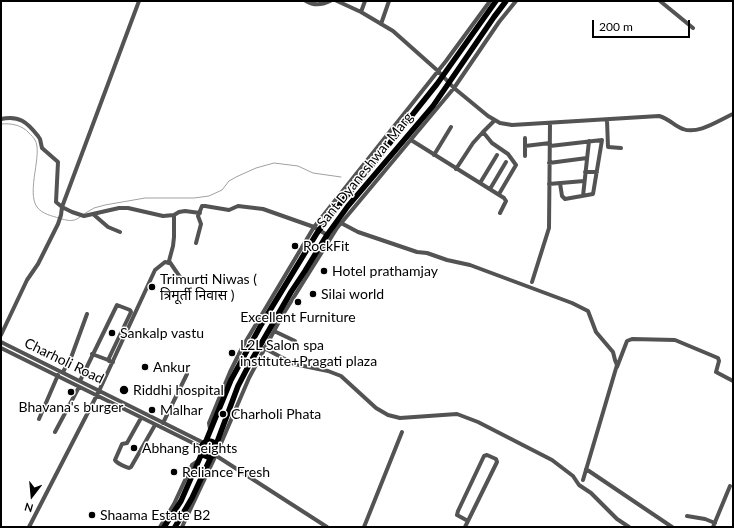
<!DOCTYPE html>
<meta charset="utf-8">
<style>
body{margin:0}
#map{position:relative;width:734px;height:528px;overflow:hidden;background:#fff;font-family:Lato,sans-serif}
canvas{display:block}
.frame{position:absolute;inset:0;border:2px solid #000;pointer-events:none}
.north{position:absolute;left:12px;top:476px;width:40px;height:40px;-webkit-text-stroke:3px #fff;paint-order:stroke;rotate:196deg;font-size:11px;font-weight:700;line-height:16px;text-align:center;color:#000}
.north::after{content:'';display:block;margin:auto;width:14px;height:18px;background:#000;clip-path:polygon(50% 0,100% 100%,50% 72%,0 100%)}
.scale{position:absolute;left:592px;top:20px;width:98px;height:18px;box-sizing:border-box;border:2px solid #000;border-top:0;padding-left:5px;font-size:12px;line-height:14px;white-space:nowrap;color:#000;-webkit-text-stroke:3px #fff;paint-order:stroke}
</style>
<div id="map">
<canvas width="734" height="528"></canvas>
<div class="frame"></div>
<div class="north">N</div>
<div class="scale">200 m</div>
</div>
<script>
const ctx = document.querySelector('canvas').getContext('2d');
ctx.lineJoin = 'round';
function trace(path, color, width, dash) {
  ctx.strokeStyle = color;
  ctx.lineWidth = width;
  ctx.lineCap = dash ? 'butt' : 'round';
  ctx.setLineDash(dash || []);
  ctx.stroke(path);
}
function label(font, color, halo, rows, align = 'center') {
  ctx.font = font + ' Lato,"Noto Sans Devanagari",sans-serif';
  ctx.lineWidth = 3;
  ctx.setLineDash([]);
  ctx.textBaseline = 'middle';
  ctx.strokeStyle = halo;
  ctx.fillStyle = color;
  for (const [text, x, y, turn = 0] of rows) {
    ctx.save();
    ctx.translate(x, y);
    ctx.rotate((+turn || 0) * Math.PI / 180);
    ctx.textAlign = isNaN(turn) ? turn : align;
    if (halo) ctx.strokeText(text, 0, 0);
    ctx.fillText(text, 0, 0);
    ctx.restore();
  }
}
trace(new Path2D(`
 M1 124C11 123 22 125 29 133 31 135 34 138 35 140 43 153 26 192 37 207 42 214 52 216 59 218
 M84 214 94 208 105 205 145 198H194L209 196 222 190 229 181 236 177 256 168 274 163 298 166 313 173 341 177
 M62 219C69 221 75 222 81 216`), '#a1a1a1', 1);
trace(new Path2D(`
 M306 1C314 6 322 5 330 1
 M337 1 361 12 393 31 438 71 454 88 488 116 500 123 512 125 659 116C670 119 674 126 683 129 698 135 719 120 733 114
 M660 1 693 28
 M361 12 365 1
 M381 24 389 1
 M1 119C19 115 27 122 38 136L40 139 42 148 58 162 56 202 62 207 72 212 84 216 119 208H128L163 216 174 215 179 212 185 211 200 213
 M607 120 608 147 621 148
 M494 121 483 132 492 143 508 154 516 165 499 194
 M411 140 504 198 506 201 500 213
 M525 146 550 143
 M550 146 602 140 593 194 565 199 562 196 560 183
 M434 155 451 127
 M525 156V138
 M549 163 587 158
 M456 169 473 143 483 132
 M585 172H597
 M480 183 497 155
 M549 184 584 181
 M490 189 506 162
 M583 196 589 141
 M93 214 108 227 120 232
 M174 215V237L173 246 169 261 184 283
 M341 223 358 232 417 252 427 253 447 260 470 265 572 303 588 311 596 332 613 352 615 360 617 365 583 480
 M196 243 201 224 198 216 202 206H205L229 210 238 206 263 209 314 227 329 236
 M532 282 549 228 550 123
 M274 331 295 341
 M1 335 27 280 38 264 58 224 61 215 62 207 139 1
 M1 342 204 443
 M1 348 201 447
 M264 348 294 364 328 371 341 376 376 408 388 415 400 418 457 414 478 422 552 460 573 476 579 485 591 493 617 519 629 527
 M92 354 108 360
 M617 367 627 341 632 339 675 340 718 358 719 361 716 372 733 381
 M63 372 72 355 87 314
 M80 381 117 305 130 310 131 312 109 358V361L113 362
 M141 418 127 443 122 444 115 460C117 464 124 466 129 468L131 467 155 425
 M39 419 58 375
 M163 423 187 374
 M210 429 209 423 230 372 243 346 314 227 446 61 490 1
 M55 432 79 387
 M215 455 327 527
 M586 469 672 527
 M687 516 705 519 715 523
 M29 527 99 391 155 270 165 262 169 263
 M160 527 174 504 192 465 198 461
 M182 527 216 455 249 378 282 316 337 228 454 88 499 22 516 1
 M364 527 402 432
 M465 527 497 462 496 459 487 455 484 456 458 511 457 515 468 521
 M713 527 730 486`), '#535353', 4);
trace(new Path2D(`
 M201 449a8 8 0 1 1 16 0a8 8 0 1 1-16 0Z
 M206 441 231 380 261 325 317 233 328 218 361 179 437 84 496 1
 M216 445 238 386 250 363 291 292 305 271 327 235 348 206 433 106 494 17 506 1
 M164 527 181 501 202 453
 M175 527 192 498 211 457`), '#000', 5.5);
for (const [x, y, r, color] of [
 [295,246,4,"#000"],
 [324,271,4,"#000"],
 [152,287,4,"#000"],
 [313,294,4,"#000"],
 [298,302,4,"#000"],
 [112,333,4,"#000"],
 [232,353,4,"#000"],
 [145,367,4,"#000"],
 [124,390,5,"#000"],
 [71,392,4,"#000"],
 [152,410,4,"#000"],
 [223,414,4,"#000"],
 [134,448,4,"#000"],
 [174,472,4,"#000"],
 [92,515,4,"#000"]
]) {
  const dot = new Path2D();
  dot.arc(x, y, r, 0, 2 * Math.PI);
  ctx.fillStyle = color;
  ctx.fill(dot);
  trace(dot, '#fff', 1.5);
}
label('14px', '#000', '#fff', [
 ["Sant Dyaneshwar Marg",365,170,-51],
 ["Charholi Road",64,361,26]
]);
label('14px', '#000', '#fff', [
 ["RockFit",303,246],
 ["Hotel prathamjay",332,271],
 ["Trimurti Niwas (",160,279],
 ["त्रिमूर्ती निवास )",160,295],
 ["Silai world",321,294],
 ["Excellent Furniture",298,317,"center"],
 ["Sankalp vastu",120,333],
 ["L2L Salon spa",240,345],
 ["institute+Pragati plaza",240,361],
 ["Ankur",153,367],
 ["Riddhi hospital",133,390],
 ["Bhavana's burger",71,407,"center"],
 ["Malhar",160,410],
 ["Charholi Phata",231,414],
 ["Abhang heights",142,448],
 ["Reliance Fresh",182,472],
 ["Shaama Estate B2",100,515]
], 'left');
</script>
